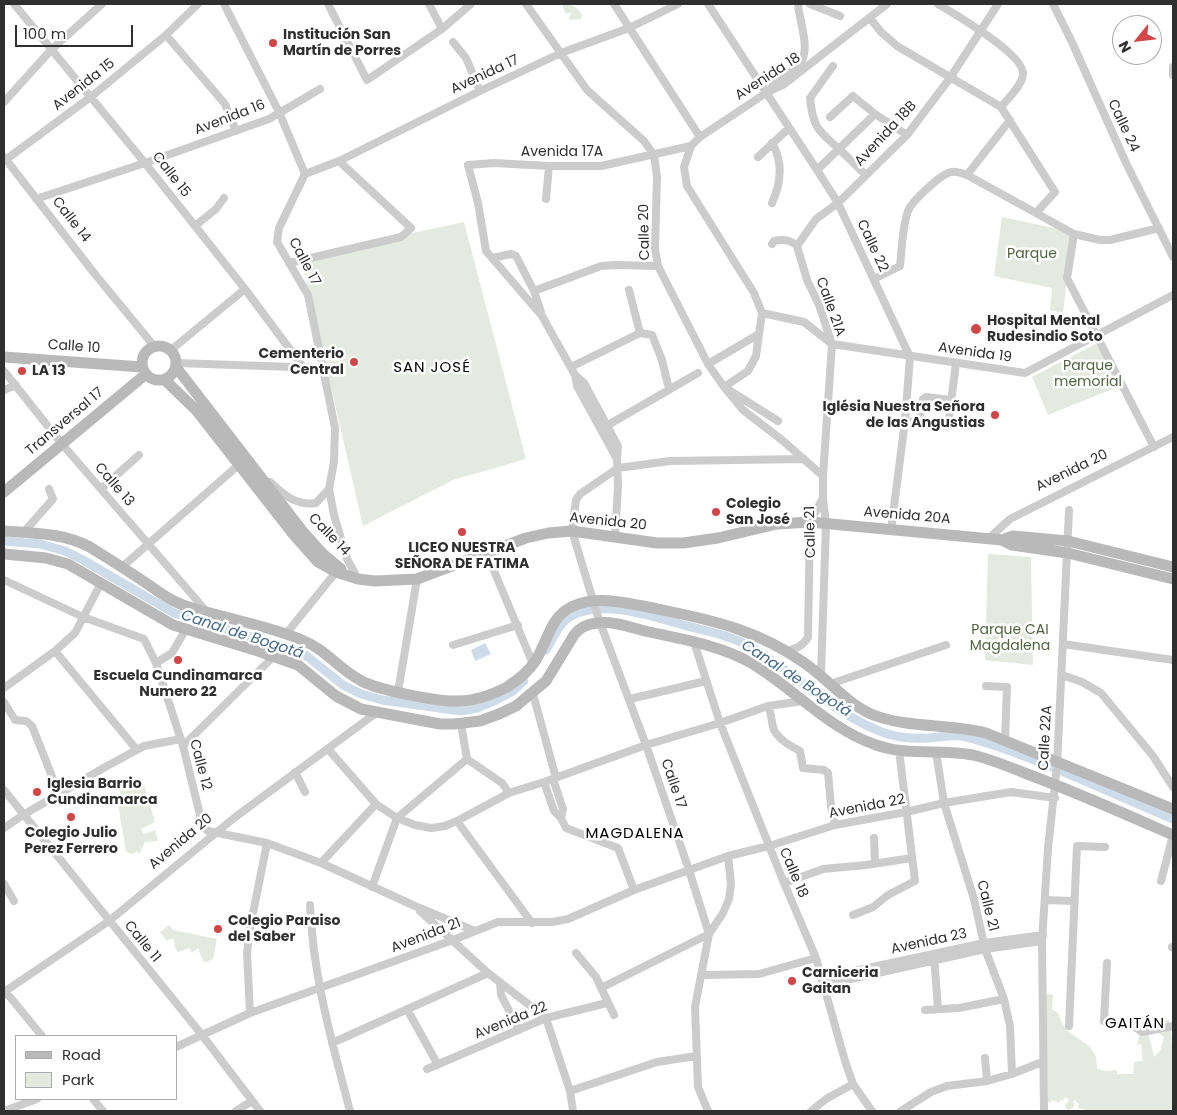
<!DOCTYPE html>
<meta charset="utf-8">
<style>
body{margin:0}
#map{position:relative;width:1177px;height:1115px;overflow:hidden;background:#fff;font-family:Poppins,sans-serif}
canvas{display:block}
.frame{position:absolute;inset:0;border:5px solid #2f2f2f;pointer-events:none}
.legend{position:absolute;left:15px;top:1035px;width:162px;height:65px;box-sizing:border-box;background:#fff;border:1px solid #acacac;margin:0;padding:6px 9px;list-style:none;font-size:15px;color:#2f2f2f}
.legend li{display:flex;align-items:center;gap:10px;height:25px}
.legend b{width:25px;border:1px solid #acacac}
.north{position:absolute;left:1112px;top:15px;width:50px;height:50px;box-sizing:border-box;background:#fff;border:1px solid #acacac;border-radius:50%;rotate:241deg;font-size:14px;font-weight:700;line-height:20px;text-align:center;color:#2f2f2f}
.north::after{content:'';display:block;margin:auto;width:18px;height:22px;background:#d14648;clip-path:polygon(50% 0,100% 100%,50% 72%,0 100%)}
.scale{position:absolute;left:15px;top:25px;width:118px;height:22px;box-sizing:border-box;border:2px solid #2f2f2f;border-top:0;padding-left:6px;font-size:15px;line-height:18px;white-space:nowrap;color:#2f2f2f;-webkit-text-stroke:4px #fff;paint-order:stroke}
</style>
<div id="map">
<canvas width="1177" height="1115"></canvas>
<div class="frame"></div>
<ul class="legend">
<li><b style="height:6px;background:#b9b9b9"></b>Road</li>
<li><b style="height:14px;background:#e4eadf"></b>Park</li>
</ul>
<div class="north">N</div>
<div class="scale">100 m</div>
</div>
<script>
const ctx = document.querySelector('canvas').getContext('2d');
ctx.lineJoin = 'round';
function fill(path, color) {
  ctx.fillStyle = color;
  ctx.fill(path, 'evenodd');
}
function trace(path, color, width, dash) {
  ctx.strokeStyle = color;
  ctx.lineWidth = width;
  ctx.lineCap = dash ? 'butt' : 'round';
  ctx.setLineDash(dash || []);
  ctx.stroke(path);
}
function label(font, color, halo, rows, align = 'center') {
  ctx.font = font + ' Poppins,sans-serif';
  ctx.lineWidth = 5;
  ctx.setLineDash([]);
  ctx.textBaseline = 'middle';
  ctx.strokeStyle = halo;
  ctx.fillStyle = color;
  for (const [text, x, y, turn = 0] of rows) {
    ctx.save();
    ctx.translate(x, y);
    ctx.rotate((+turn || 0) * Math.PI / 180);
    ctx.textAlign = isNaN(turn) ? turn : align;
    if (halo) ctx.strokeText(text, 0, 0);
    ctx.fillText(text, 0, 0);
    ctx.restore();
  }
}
fill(new Path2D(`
 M562 4C572 4 576 6 582 15L581 19 569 20 571 13H565Z
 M1002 217 1077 233 1067 278 1063 313 1050 310 1052 288 994 276Z
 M464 222 526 459 453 480 363 526 301 257Z
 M1099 342 1120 386 1048 415 1032 377Z
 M988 554 1031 557 1033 665 985 660Z
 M142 778 155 822 141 829 144 834 155 830 158 841 145 842 139 854 137 851 133 854 126 852 118 804 123 779 132 784Z
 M169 925 173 930 217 939 213 959 204 963 198 948 192 953 190 948 178 952 175 948 174 939 166 940 160 932Z
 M1049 994 1053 995 1052 1009 1058 1013 1062 1023 1069 1032 1090 1047 1096 1057 1097 1069 1107 1071 1115 1070H1117V1074H1133L1134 1062 1143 1061 1141 1044 1137 1045 1140 1032H1147L1149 1035 1154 1057 1160 1051 1164 1037 1158 1033 1164 1019 1169 1020V1026H1173V1030L1171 1031 1172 1047 1173 1048V1111H1090L1078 1108 1079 1104 1074 1100V1106L1070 1110 1066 1109 1065 1104 1069 1101 1067 1098H1064L1063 1101 1061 1100 1059 1103 1052 1100 1050 1103 1048 1102 1045 995Z`), '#e4eadf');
fill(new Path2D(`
 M485 643 491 654 475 661 471 650Z`), '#cddce8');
trace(new Path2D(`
 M4 541 40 544 65 551 83 560 174 613 303 653 343 685 361 694 382 700 461 711 477 708 496 700 513 691 524 681
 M546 650C554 637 559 622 573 615 605 599 655 617 687 626 712 632 736 637 758 651 798 676 832 712 877 730 892 737 912 739 929 738 941 737 954 734 966 737 997 744 1026 757 1055 768 1095 785 1134 802 1173 819`), '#cddce8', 9);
trace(new Path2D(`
 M14 4 145 163 245 289 303 367
 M224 4 279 112 305 174 279 228 277 242 308 295 335 428 334 462 329 489 334 515 347 559 358 579
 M328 4 367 80 442 29 471 4
 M429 4 442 29
 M526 4 587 90 644 141 654 155 657 177 655 249 658 266 708 364 724 387 743 410 782 440 823 476
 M614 4 700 137
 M708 4 817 170 838 203 910 357 905 421 891 530
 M810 4 840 16
 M938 4C954 14 1026 55 1023 75 1021 87 1008 98 1001 107
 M1053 4 1071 40 1126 163 1173 257
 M870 18 881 32 897 46 1001 107 1055 192 1036 213
 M166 35 225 104 236 131
 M453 42 466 58 480 91
 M833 66 810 98C813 129 819 131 840 150 849 158 857 167 866 175
 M1173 67V75
 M769 90C778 79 790 74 799 65 812 51 799 21 798 4
 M4 102 51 50 102 4
 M830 117 853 96 875 114 907 135
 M691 146 684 167 687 186 754 293 762 313 756 356 748 371 724 387 778 421
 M4 157 94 273 154 346
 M758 157 789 128
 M4 161 92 96 166 35 198 4
 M817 170 875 114
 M305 174 339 161 480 91 561 53 629 28 678 4
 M967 175 1010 120
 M36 199 145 163 269 119 320 89
 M546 199 549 166
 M772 203C781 183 784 163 772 143
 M195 226 216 209 224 198
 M1074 234 1067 278 1154 447
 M772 244 774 241C782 239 791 240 797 246
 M797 246 807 280 819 305 832 344 823 476V498L826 524 821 675
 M797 246 816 219 838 203 907 135 950 78 998 4
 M492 258 511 254 516 256 534 291 541 312
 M289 263 401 237 411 228 339 161
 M874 279 900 266C902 249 902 228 908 211 912 201 941 174 951 172 956 171 962 173 967 175L1074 234 1100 240H1110L1159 228
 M629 290 640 333
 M534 291 601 266 616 265 658 266
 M762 313 804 322 832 344 1025 373 1173 295
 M171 350 245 289
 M177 363 322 368
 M708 364 759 334
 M571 367 640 333 652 335 662 360 669 389
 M4 371 62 444 207 612
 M575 375 584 383 618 446 617 459 618 487 615 536
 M4 390 16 385
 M905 421 948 426 956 363
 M919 422 923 399 926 397 951 400
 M608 425 698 373
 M617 459 577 386 575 375 542 316 486 251 478 203 468 165 494 163 549 166H601L691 146 700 137 766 93 783 85 887 4
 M270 482C284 495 296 506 316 503L329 489
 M101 489 139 455
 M24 532 53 499 49 489
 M988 539 1010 519 1173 437
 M487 554 533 664
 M122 567 242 462
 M4 580 83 617 144 639 156 663 183 746 203 827 208 831 267 843 321 863 415 906 475 931
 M286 634 336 572
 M694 642 720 723 784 883 816 958 845 1061 853 1084 872 1111
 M1063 644 1173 660
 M453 645 518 625
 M55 651 137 750
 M787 651C797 648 803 646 808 637L810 522 823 498
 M156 663 172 653 186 629
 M1062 675 1082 682 1101 693 1153 756 1173 787
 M830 684 946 645
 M986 686 1007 687 1005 740
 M4 688 55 651 75 633 101 583
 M398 692 417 579
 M533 694 556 778
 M630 699 706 681
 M4 702 15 720 26 721 32 726 59 794
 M768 706C772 714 771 722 774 730 779 740 791 746 800 751L803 768 824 770 828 773 831 806 835 825
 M461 724 467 759
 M183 746 274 656
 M328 749 376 804 397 818 415 825 431 828 445 826 457 821 509 793 544 782 646 745 720 723 768 706 803 701
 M936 752 944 803 974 899 985 949 1004 999 1010 1026 1012 1074
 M467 759 502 783 509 793
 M295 772 305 792
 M553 779 563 809 561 818
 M544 782 554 811 561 818 566 828 618 848 634 890
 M4 790 202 1035 260 1111
 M457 821 532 923
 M4 828 23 815 107 766 144 746 181 739
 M874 838 875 863
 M321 863 376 804
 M1161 881 1173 835
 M784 883 823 869 866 865 912 858
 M4 884 14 901
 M372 887 397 818 467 759
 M1045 900 1074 901
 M310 905C313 977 332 1042 350 1111
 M420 911 488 973 546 1018 570 1091 573 1111
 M853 915 873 907 888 895 915 881 899 750
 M1172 947H1173
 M576 953 596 977 614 1015
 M934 956 938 1009
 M1107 963 1104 1021 1131 1024 1142 1032 1173 1026
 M701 975 759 974 816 958
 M822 978 984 943 1043 935
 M500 983 501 995 519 1030
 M824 985 985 949 1042 941
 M601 988 709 934 723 913 729 899 731 884 728 856
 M407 1009 438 1065
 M925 1010 959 1008 1004 999
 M250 1013 247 953 250 928 267 843
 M1069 1026 1077 846 1105 847
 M42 1036 10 997 4 992 109 921 234 818 376 713
 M332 1043 488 973
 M176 1047 250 1013 453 940 498 922H552L568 919 634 890 728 856 769 846 835 825 906 812 944 803 1011 792 1055 798
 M985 1058 987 1081
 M427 1069 546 1018 607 1003
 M570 1091 657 1062 696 1056
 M93 1099 103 1111
 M4 1111 37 1099
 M236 1111 252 1101
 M708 1111 698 1087 695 1007 709 934 689 870 646 745 599 620 572 531 576 500 580 494 618 468 670 461 804 459
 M811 1111 826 1099 853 1084
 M901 1111 931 1092 947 1086 987 1081 1012 1074 1042 1062
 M1044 1111 1042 941 1048 848 1057 766 1069 510`), '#ccc', 8);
trace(new Path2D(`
 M142 363a17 17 0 1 1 34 0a17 17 0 1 1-34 0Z
 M4 357 142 367
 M176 367 304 533 323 554 341 569
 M165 380 197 411 294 535 318 562 336 572 358 579 375 581 417 579 526 538 548 533 572 531 657 543H683L718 538 777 524 810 522 1002 540 1012 545 1068 553 1173 579
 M4 492 146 374
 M4 531C34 533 63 533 90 547 109 559 127 570 146 583 155 589 165 597 176 602 188 608 201 611 214 614 243 622 274 628 302 640 325 649 339 669 360 680 376 690 439 702 458 701 475 701 492 695 507 687 518 680 529 671 536 660 543 648 547 635 554 623 566 603 590 599 612 601 630 603 649 607 667 611 717 621 760 632 803 662 827 678 845 702 871 714 908 729 948 723 986 733L1173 809
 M1002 540 1013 536 1068 541 1173 567
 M4 554 46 558 68 564 173 625 258 651 298 665 336 696 361 709 440 724H454L480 721 499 714 516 706 546 681 574 635C580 627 587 624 597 623 613 621 630 627 645 631 681 639 720 645 753 664 794 689 829 729 876 745 907 756 941 749 973 755 991 759 1009 767 1027 774 1076 792 1125 814 1173 835`), '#b9b9b9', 11);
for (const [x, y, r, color] of [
 [273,43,5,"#d14648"],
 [976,329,6,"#d14648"],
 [354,362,5,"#d14648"],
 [22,371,5,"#d14648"],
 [995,415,5,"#d14648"],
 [716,512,5,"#d14648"],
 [462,532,5,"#d14648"],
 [178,660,5,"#d14648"],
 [37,792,5,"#d14648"],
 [71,817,5,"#d14648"],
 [218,929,5,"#d14648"],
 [792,981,5,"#d14648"]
]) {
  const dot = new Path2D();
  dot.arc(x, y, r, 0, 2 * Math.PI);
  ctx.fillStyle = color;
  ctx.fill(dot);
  trace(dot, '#fff', 2);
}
label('bold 14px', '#2f2f2f', '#fff', [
 ["Institución San",283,35],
 ["Martín de Porres",283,51],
 ["Hospital Mental",987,321],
 ["Rudesindio Soto",987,337],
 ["Cementerio",344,354,"right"],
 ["Central",344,370,"right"],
 ["LA 13",32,371],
 ["Iglésia Nuestra Señora",985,407,"right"],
 ["de las Angustias",985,423,"right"],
 ["Colegio",726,504],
 ["San José",726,520],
 ["LICEO NUESTRA",462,548,"center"],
 ["SEÑORA DE FATIMA",462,564,"center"],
 ["Escuela Cundinamarca",178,676,"center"],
 ["Numero 22",178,692,"center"],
 ["Iglesia Barrio",47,784],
 ["Cundinamarca",47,800],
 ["Colegio Julio",71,833,"center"],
 ["Perez Ferrero",71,849,"center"],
 ["Colegio Paraiso",228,921],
 ["del Saber",228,937],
 ["Carniceria",802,973],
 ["Gaitan",802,989]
], 'left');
label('14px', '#2f2f2f', '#fff', [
 ["Avenida 17",485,75,-25],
 ["Avenida 18",768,77,-33],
 ["Avenida 15",84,85,-38],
 ["Avenida 16",230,118,-21],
 ["Calle 24",1123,126,65],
 ["Avenida 18B",886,134,-47],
 ["Avenida 17A",562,152],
 ["Calle 15",171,175,52],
 ["Calle 14",71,220,52],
 ["Calle 20",645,232,-91],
 ["Calle 22",872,246,65],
 ["Calle 17",304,262,62],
 ["Calle 21A",830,307,70],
 ["Calle 10",74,347,4],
 ["Avenida 19",975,353,8],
 ["Transversal 17",65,422,-40],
 ["Avenida 20",1072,471,-26],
 ["Calle 13",114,485,49],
 ["Avenida 20A",907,516,5],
 ["Avenida 20",608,522,6],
 ["Calle 21",811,532,-91],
 ["Calle 14",329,535,46],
 ["Calle 22A",1046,738,-87],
 ["Calle 12",200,765,75],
 ["Calle 17",673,784,71],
 ["Avenida 22",867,807,-11],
 ["Avenida 20",181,842,-40],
 ["Calle 18",793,873,67],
 ["Calle 21",987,906,76],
 ["Avenida 21",426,936,-21],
 ["Calle 11",142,942,51],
 ["Avenida 23",929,942,-12],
 ["Avenida 22",511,1021,-22]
]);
label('14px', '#506541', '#fff', [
 ["Parque",1032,254],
 ["Parque",1088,366],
 ["memorial",1088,382],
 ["Parque CAI",1010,630],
 ["Magdalena",1010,646]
]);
ctx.letterSpacing = '1px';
label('15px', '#000', '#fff', [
 ["SAN JOSÉ",432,368],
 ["MAGDALENA",635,834],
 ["GAITÁN",1135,1024]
]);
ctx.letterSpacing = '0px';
label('italic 15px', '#466a88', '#fff', [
 ["Canal de Bogotá",242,635,18],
 ["Canal de Bogotá",796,679,33]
]);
</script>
